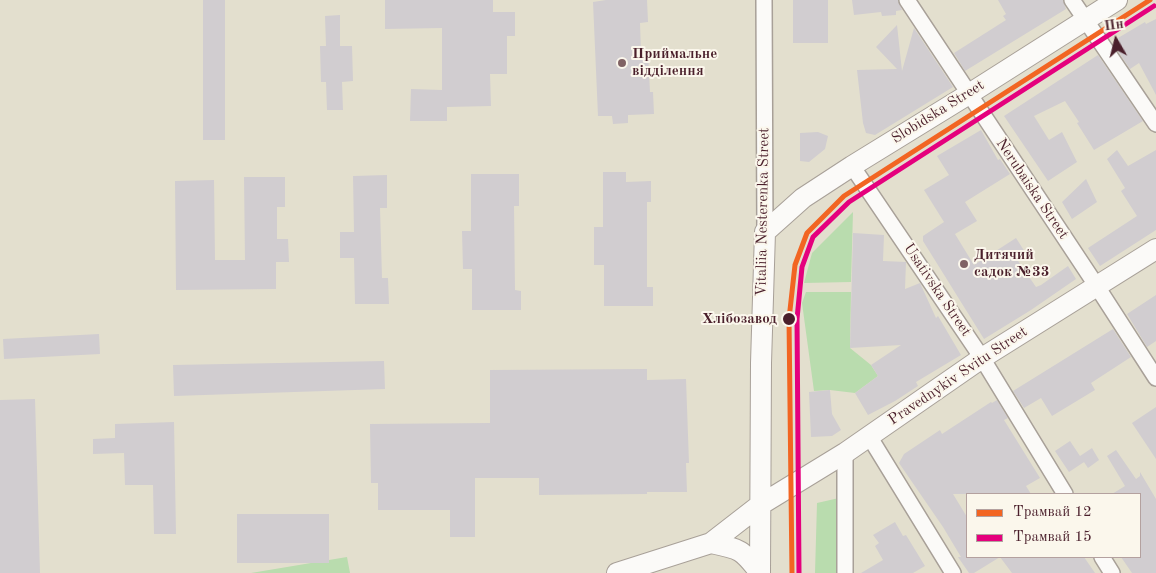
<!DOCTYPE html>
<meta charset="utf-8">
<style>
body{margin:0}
#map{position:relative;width:1156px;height:573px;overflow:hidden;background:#e3dfce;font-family:"Old Standard TT",serif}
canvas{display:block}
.legend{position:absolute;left:966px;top:493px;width:175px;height:65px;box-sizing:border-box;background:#fbf7ec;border:1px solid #b4a19f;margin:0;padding:6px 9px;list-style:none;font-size:15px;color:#4a1f2b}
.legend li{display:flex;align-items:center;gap:10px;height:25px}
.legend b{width:25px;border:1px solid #b4a19f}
.north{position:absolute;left:1091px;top:15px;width:50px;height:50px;-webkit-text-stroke:4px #fbf7ec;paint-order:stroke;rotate:352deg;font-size:14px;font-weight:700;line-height:20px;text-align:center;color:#4a1f2b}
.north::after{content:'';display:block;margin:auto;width:18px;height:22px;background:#4a1f2b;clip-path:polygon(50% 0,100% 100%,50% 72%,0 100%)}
</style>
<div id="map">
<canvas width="1156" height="573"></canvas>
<ul class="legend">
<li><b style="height:6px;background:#f26522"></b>Трамвай 12</li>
<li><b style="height:6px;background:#e5007d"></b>Трамвай 15</li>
</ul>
<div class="north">Пн</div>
</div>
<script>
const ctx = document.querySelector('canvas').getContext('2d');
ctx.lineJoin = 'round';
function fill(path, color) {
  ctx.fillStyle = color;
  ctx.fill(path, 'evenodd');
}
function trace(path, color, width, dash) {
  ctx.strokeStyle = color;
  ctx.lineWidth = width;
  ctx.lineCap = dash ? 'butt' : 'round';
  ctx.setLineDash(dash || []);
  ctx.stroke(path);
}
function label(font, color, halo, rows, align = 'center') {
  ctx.font = font + ' "Old Standard TT",serif';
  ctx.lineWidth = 4;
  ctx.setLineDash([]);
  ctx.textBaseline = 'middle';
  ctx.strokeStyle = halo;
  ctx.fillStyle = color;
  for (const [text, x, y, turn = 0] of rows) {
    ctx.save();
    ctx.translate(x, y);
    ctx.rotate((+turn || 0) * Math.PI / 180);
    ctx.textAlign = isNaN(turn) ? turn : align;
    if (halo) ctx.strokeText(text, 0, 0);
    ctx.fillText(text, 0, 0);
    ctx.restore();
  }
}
fill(new Path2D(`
 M853 212 851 282 804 283 812 253Z
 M806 292H851L850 348 871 365 878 376 855 393 830 390 814 391 802 303Z
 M839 498V573H815L817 503Z
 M347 557 350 573H251Z`), '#b9dcae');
fill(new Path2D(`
 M203 0H225V140H203Z
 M385 0H493V12H515V36H507V74H490L491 106 447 107V121H410L411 89 442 90V28L385 29Z
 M606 0H647L648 22 640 23 641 52H648L650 92H653L654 114 628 115V123L613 124 612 116H598L593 2Z
 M793 0H828V43H793Z
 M852 0H898L902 10 896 11V15L882 16 881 12 854 15Z
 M998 0H1063L1066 9 965 71 954 53 1006 20 1003 16 1006 14Z
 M340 15V46H352L353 81 342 82 343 110H327L326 82H321L320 46H326L325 16Z
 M1156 19V95L1139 63 1130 69 1113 44 1119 40 1118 38 1145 22 1146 24Z
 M897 25 902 71 914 28 953 87 875 135 866 133 863 123 857 70 897 69 876 47Z
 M1098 55 1143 121 1094 150 1077 123 1079 122 1065 101 1034 116 1049 140 1062 132 1077 162 1048 181 1004 116Z
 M981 130 998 160 1000 159 1010 174 965 202 977 221 955 234 974 265 1016 238 1025 252 1016 258 1036 287 1041 285 1068 266 1076 279 1031 310 984 339 923 241V236L944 222 924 190 949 175 937 156Z
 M818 132 828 136 825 149 809 162 800 161V133Z
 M1117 150 1128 166 1156 150V230L1100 266 1088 248 1137 216 1121 191 1125 188 1107 159Z
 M603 172H626V182L651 181V202H647V287H653V306H604V265H594V227H603Z
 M471 174H519V206H514L515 290 521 291V310H472V269H463L462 231H471Z
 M387 175V208H380L382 278H388L389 304H355L354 258H340V232H354L353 176Z
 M244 177H285V207H277V239H288L289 262H276V289L176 290 175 181 214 180 215 260H245Z
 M1086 179 1097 202 1072 219 1062 202Z
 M853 233 884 235 883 261 906 262 905 289 920 283 936 318 938 316 961 355 916 382 918 386 895 401 868 415 855 393 878 376 871 365 901 345 850 348Z
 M1156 295V341L1147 347 1127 314Z
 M1113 329 1131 357 1091 383 1095 390 1052 416 1041 398 1024 408 1013 391Z
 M99 334 100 354 4 359 3 339Z
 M384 361 385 389 174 396 173 365Z
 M647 369V380L686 379 689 463H686L687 492H647V494L539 495V478H475V537H450V510H378V483H371L370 424 490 423V370Z
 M830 390 832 414 841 430 832 436 811 437 809 392Z
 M35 399 40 573H0V400Z
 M997 400 1008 418 1004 420 1040 478 1026 486 1031 494H953L967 517V557H1084L1095 573H1012L1000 557 974 573H969L958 557H961L943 527 899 463 904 454 940 430 942 434 991 402 992 403Z
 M1156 407V459L1132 423Z
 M174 422 176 534H154L153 485H125L124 453 93 454V439L115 438V424Z
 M1070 441 1084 462 1069 472 1055 451Z
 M1092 448 1099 460 1088 468 1080 456Z
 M1116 450 1136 479 1140 476V472L1156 499V573H1132L1121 557H1140V494H1112L1125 486 1107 456Z
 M237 514H329V563H237Z
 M895 522 903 536 906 535 925 566 913 573H861L883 560 875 546 879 543 873 535Z`), '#d1cdd0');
const street = new Path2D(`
 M764 0 765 232
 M907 0 1096 285 1156 378
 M1072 0 1156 124
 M852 166 982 358 1065 494
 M869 436 953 573
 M1102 557 1112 573
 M845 573V453`);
const secondary = new Path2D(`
 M711 543C740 549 742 549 760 573
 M617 573 711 543 760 505 845 453 982 358 1156 249
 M760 573 761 363 765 232 803 198 852 166 969 94 1117 0`);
trace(street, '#a8a098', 18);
trace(secondary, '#a8a098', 22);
trace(street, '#fbfaf8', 15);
trace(secondary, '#fbfaf8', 20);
trace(new Path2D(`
 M792 573 789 319 795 265 807 233 844 196 1150 0`), '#f26522', 5);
trace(new Path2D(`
 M799 573 797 319 802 267 813 237 849 202 1154 6`), '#e5007d', 5);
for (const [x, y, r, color] of [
 [622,63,5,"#806264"],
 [964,264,5,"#806264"],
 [789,319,7,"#4a1f2b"]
]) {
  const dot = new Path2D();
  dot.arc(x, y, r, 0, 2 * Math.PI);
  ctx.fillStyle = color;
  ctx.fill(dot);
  trace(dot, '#fbf7ec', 2);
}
label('bold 15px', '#4a1f2b', '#fbf7ec', [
 ["Приймальне",632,54],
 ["відділення",632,71],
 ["Дитячий",974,255],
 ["садок №33",974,272]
], 'left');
label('15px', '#4a1f2b', '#fbf7ec', [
 ["Slobidska Street",938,112,-32],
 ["Nerubaiska Street",1032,189,56],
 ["Vitaliia Nesterenka Street",763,212,-89],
 ["Usativska Street",937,290,56],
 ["Pravednykiv Svitu Street",958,376,-34]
]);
label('bold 15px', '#4a1f2b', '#fbf7ec', [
 ["Хлібозавод",777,319]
], 'right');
</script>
